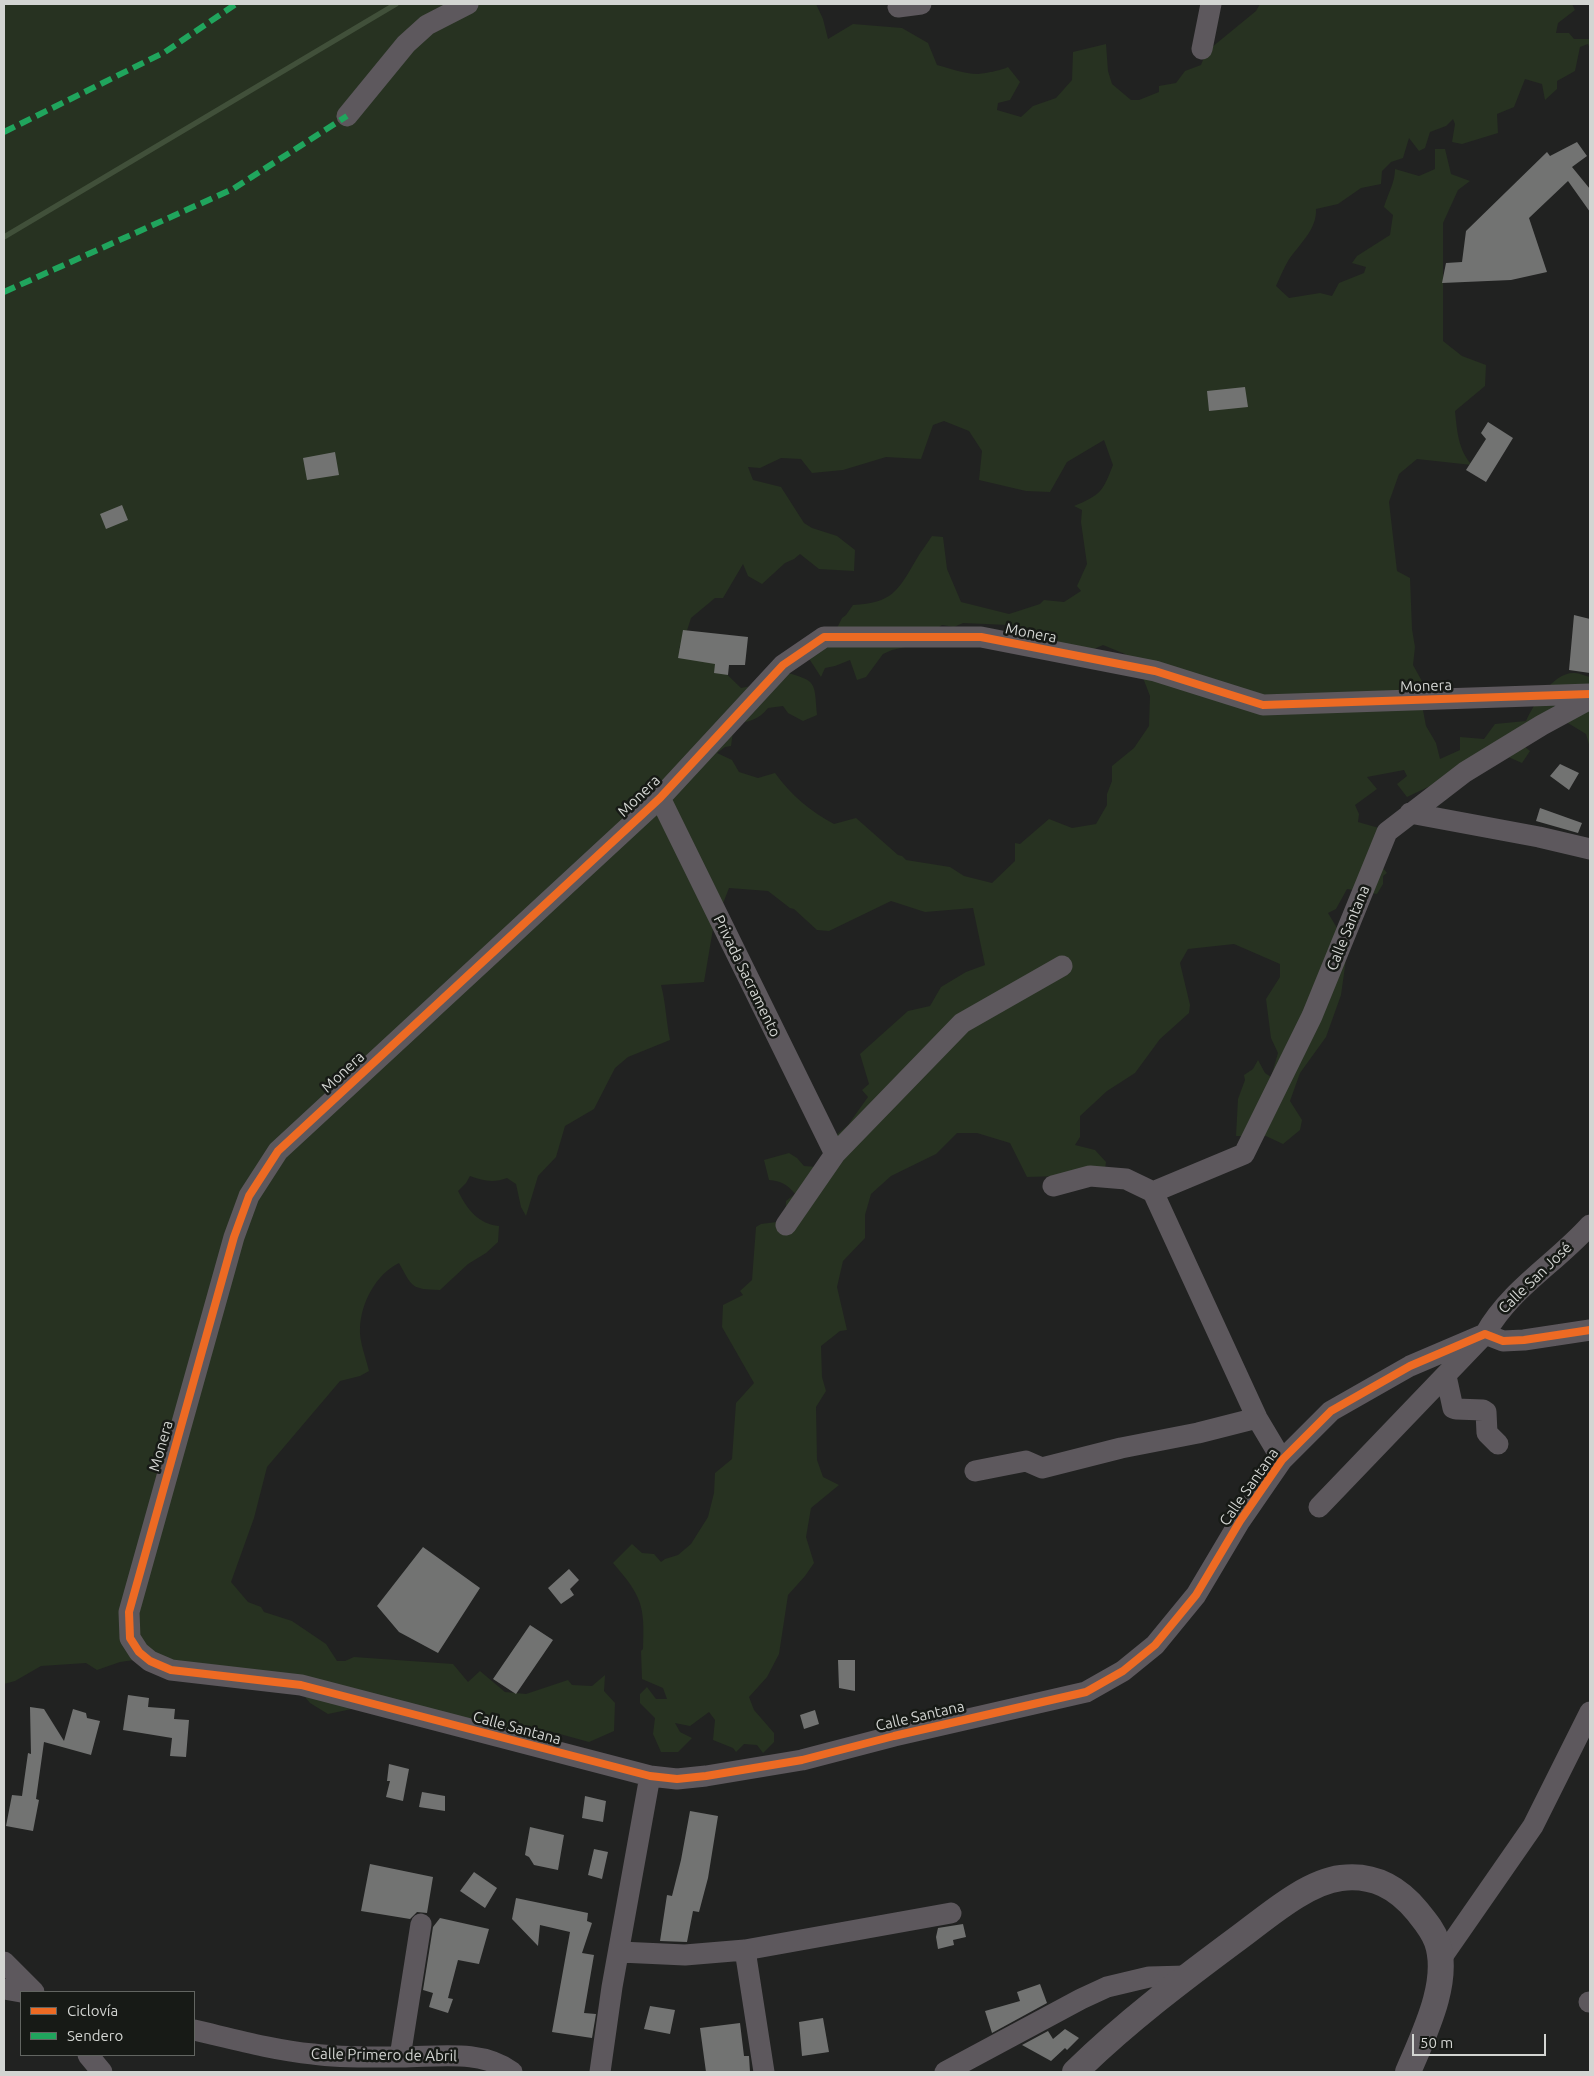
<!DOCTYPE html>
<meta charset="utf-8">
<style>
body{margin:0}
#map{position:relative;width:1594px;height:2076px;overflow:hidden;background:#212221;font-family:Ubuntu,sans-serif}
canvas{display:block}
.frame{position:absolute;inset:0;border:5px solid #d3d5d2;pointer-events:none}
.legend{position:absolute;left:20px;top:1991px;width:175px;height:65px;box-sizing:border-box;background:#171a16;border:1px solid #626561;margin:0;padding:6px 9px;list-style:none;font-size:15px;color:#d3d5d2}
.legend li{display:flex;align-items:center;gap:10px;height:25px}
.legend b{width:25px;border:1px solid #626561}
.scale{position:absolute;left:1412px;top:2034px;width:134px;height:22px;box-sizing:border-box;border:2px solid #d3d5d2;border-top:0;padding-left:6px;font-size:15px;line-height:18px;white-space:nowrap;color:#d3d5d2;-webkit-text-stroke:4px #171a16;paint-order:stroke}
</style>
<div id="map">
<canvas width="1594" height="2076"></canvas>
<div class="frame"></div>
<ul class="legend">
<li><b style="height:6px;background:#ed6a23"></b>Ciclovía</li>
<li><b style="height:6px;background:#20a55d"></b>Sendero</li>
</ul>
<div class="scale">50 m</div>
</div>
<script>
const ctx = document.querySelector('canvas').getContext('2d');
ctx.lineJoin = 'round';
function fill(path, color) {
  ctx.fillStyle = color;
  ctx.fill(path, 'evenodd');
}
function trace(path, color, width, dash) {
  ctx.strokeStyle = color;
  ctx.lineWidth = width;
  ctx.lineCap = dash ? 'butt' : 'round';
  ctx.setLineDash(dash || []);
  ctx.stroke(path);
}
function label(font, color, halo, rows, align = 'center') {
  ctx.font = font + ' Ubuntu,sans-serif';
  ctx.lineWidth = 5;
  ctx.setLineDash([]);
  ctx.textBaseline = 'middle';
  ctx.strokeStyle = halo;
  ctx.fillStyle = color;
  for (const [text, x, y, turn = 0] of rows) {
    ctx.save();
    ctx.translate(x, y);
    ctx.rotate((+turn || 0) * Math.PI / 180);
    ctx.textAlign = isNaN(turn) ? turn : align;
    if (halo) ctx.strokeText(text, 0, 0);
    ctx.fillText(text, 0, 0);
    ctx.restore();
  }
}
fill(new Path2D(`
 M4 4H816L823 19 828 39 853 24 902 28 928 43 937 65C949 68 965 74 977 74 983 74 1003 70 1008 67L1020 82 1010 100 998 103 997 110 1021 117 1033 106 1056 98 1072 80 1073 52 1106 44 1108 71 1112 84 1131 100H1139L1159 92V86L1176 83 1185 71 1201 65 1206 52 1256 11 1260 4H1572L1575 10 1558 23 1556 33H1569L1574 39H1590V49L1588 44 1580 47 1575 71 1557 81V89L1545 100 1542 84 1525 79 1514 107 1497 114 1498 133 1462 144 1452 142 1455 124 1453 119 1446 126 1430 132 1425 148 1419 151 1409 138 1403 158 1391 162 1382 171 1381 184 1361 188 1338 204 1316 209C1317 230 1299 244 1288 261 1284 268 1280 277 1276 286L1289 298 1320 293 1332 296 1339 283 1364 273 1366 267 1352 263 1357 256 1390 235 1393 215 1384 207C1388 193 1395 183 1395 169L1419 176 1435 169V149H1445L1451 174 1470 181 1458 190 1443 223V341L1462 356 1486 365 1485 386 1455 411C1457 430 1458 450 1472 465L1417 459 1399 474 1389 502 1397 571 1410 578 1412 629 1415 647 1413 665 1423 683 1422 705 1426 726 1436 743 1440 759 1460 750V737L1484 739 1495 724 1526 721C1533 705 1554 671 1575 673 1580 673 1585 676 1590 677V748L1586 734 1563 720 1524 746 1530 751 1522 763 1506 756 1462 785 1428 787 1407 797 1397 784 1407 776 1404 770 1367 777 1377 789 1355 805 1359 814 1358 822 1379 828 1383 868 1387 873 1383 876V884L1377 894 1347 889 1336 909 1328 913 1337 928 1347 952 1341 995 1326 1037 1300 1073 1290 1101 1302 1120 1300 1130 1283 1144 1266 1136H1236L1238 1099 1245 1080 1244 1075 1253 1069 1258 1060 1265 1073 1271 1077 1278 1053 1271 1038 1266 999 1280 977V964L1234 944 1188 949 1180 963 1190 1005 1189 1013 1160 1039 1135 1073 1107 1091 1080 1116V1137L1075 1145 1095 1150 1106 1162 1105 1170 1091 1175 1027 1177 1010 1143 977 1133H957L936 1154 891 1176 871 1194 865 1215V1238L843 1261 837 1287 847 1330 840 1331 821 1346 822 1377 826 1391 816 1407 817 1460 823 1477 839 1485 811 1508 806 1537 814 1563 805 1576 788 1595 779 1654 767 1677 749 1697 754 1710 774 1733V1742L763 1753 757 1745 744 1744 736 1752 733 1748 713 1740 715 1720 709 1712 690 1726 675 1723 680 1732 692 1738 678 1752H661L653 1734 655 1718 640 1703V1694L647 1687 656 1699H667L663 1688 642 1679 641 1651 643 1649C645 1606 642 1596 613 1563L632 1544 642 1553 654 1554 661 1562 665 1559 678 1555 691 1544 708 1517 714 1493 715 1473 732 1459 736 1403 754 1383 722 1327 723 1305 743 1295 740 1291 752 1280 756 1227 761 1224 785 1221 786 1201 795 1194C787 1184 781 1181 769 1180L764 1160 789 1153 797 1158 804 1166 817 1167 825 1156 826 1144 848 1125 868 1097 862 1090 869 1084 860 1054 908 1011 930 1006 941 987 966 972 985 965 973 908 925 912 891 901 829 931 817 930 794 909 790 908 768 891 729 888 713 929 704 982 661 985C666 1004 666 1021 670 1040L628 1057 615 1068 594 1109 565 1126 556 1157 538 1176 526 1216 521 1207 516 1184 507 1178C494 1183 483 1181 470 1176L466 1183 458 1191C467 1209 478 1224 499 1226L498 1242 486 1253 468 1264 440 1290C411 1289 413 1288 399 1263 376 1274 361 1303 360 1328 359 1341 366 1358 369 1371L360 1376 340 1381 267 1467 254 1518 231 1582 248 1602 261 1607 264 1612 292 1621 326 1644 337 1661H345L354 1657 453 1664 468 1682 480 1671 505 1692 526 1694 568 1680 572 1685 592 1686 605 1675 604 1691 615 1703 614 1731 589 1742 549 1731 524 1740 366 1706 328 1714 310 1703 300 1691 184 1666 162 1656 120 1662 97 1670 86 1663 41 1666 15 1681 4 1684ZM944 421 969 431 982 451 979 480 1026 491 1050 492 1067 462 1104 440 1113 465C1103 491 1101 495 1074 506L1082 510 1081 522 1087 564 1077 586 1081 591 1064 602 1044 600 1040 604 1009 614 961 602 947 569 943 537 932 536C927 544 921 551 916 560 898 591 892 603 853 605L846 615 842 618 835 632 808 657 821 677 825 668 835 666 850 660 857 680 866 677 883 654 892 650 915 645 942 625 954 627 963 623 1008 625 1030 637 1085 653 1103 645 1125 654 1140 670 1150 696 1149 726 1134 748 1112 766V781L1107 794V805L1096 824 1072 828 1049 819 1020 844 1015 843V861L992 883 964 876 950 867 906 860 902 856 898 855 856 818 834 824C810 811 791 795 775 773L758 778 739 772 732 760 717 753 725 747 731 746 734 724C748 722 759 720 768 708L783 706 788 713 803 721 817 715C814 682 818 681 784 672L757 685 741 688 711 659 679 648 684 640 691 618 715 598H723L743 564 748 576 762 584 785 563 794 559 800 554 819 569 854 571 855 550 837 536 812 528 804 523 781 487 753 480 748 467 760 468 781 458 801 459 812 473 843 470 886 457 921 459 933 425Z`), '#273221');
trace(new Path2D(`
 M4 237 396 4`), '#41503a', 5.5);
fill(new Path2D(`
 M1577 142 1587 156 1572 167 1590 189V212L1568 181 1529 218 1547 272 1511 280 1442 283 1446 263 1462 262 1466 231 1547 152 1550 156Z
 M1245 387 1248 407 1209 411 1207 391Z
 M1488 422 1513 438 1486 482 1466 470 1486 439 1481 433Z
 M335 452 339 475 307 480 303 458Z
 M122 505 128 520 106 529 100 514Z
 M1574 615 1590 619V673L1569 670Z
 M683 630 748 637 745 665H729L728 675 714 673 715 664 678 658Z
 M1560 764 1579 773 1569 790 1550 776Z
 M1540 808 1582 823 1578 833 1536 821Z
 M423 1547 480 1588 438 1653 399 1632 377 1606Z
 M569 1569 579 1580 570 1589 574 1595 561 1604 548 1588Z
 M530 1625 553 1640 516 1694 493 1679Z
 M838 1660H855V1691L839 1688Z
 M128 1695 149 1698 148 1707 175 1709 174 1719 189 1720 186 1757 170 1756 172 1738 123 1730Z
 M30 1707 44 1709 64 1741 73 1709 86 1713 87 1718 100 1721 91 1755 44 1742 36 1799 39 1800 33 1831 6 1826 12 1795 22 1796 28 1753 31 1754Z
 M815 1710 819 1724 804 1729 800 1715Z
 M389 1764 409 1769 403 1801 386 1797 390 1781H387Z
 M422 1792 445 1796V1811L419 1807Z
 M585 1796 606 1801 603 1822 582 1818Z
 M690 1811 718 1816 708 1878 699 1912 693 1911 687 1942 660 1941 667 1895 672 1896 681 1860Z
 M530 1827 564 1835 558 1870 534 1865 529 1857 525 1855Z
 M594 1849 608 1852 602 1879 588 1875Z
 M370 1864 433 1877 427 1913 417 1912 410 1919 361 1911Z
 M474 1872 497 1888 485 1908 460 1891Z
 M516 1898 588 1913 587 1921 592 1923 582 1953 594 1955 584 2013 596 2014 592 2038 552 2032 570 1932 540 1925 538 1946 512 1919Z
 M440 1918 489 1929 479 1964 458 1960 448 1998 453 1999 448 2013 429 2007 433 1993 423 1990 433 1927Z
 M963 1924 966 1937 953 1940 954 1945 938 1949 936 1937 938 1928Z
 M1040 1984 1047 2003 992 2033 985 2011 1020 2001 1017 1992Z
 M650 2006 675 2010 670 2034 644 2029Z
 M823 2018 829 2052 802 2056 799 2022Z
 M740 2023 744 2056H749L750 2072H706L700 2028Z
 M1065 2029 1079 2038 1067 2050 1065 2048 1051 2061 1022 2045 1048 2031 1053 2039Z`), '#727372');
trace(new Path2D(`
 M898 7 921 4
 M1202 49 1211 4
 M347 116 406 44 427 25 468 4
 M1590 694 1263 705 1155 671 981 637H824L783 665 660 798 278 1151 249 1196 234 1237 129 1612 130 1638 139 1652 150 1661 171 1670 301 1685 650 1776 677 1779 706 1776 802 1760 894 1736 1086 1692 1123 1671 1155 1645 1196 1595 1240 1521 1282 1460 1331 1411 1410 1366 1485 1334 1503 1341 1524 1340 1590 1330
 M660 798 835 1154
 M1410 813 1539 837 1590 849
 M1053 1186 1090 1176 1126 1179 1153 1192 1257 1418 1282 1460
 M1153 1192 1244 1154 1312 1016 1387 832 1465 772 1542 725 1590 699
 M786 1225 835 1154 962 1023 1062 966
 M1446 1376 1453 1408 1456 1409 1483 1410 1486 1412 1487 1433 1498 1444
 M975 1471 1026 1461 1042 1468 1121 1448 1198 1433 1257 1418
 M1319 1507 1485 1334C1510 1289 1556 1263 1590 1225
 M745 1950 764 2072
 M620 1952 685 1955 745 1950 951 1913
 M1440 1960 1533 1826 1590 1712
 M4 1962 34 1992
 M4 1989 21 1992
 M1589 2002H1590
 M194 2030C233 2039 273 2050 313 2054 342 2058 373 2057 401 2057 438 2057 481 2049 512 2072
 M88 2055 102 2072
 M400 2057 421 1924
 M600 2072 612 1987 650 1776
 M945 2072 1081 1999 1107 1987 1149 1977 1186 1976`), '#5d585d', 21);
trace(new Path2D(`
 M1075 2072C1126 2022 1183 1979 1241 1936 1268 1916 1307 1882 1341 1878 1373 1874 1397 1887 1417 1911 1425 1921 1433 1930 1437 1942 1451 1982 1423 2036 1408 2072`), '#5d585d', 26);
trace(new Path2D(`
 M4 132 165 52 236 4
 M4 292 233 189 347 116`), '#20a55d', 6, [12, 6]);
trace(new Path2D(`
 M1590 694 1263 705 1155 671 981 637H824L783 665 660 798 278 1151 249 1196 234 1237 129 1612 130 1638 139 1652 150 1661 171 1670 301 1685 650 1776 677 1779 706 1776 802 1760 894 1736 1086 1692 1123 1671 1155 1645 1196 1595 1240 1521 1282 1460 1331 1411 1410 1366 1485 1334 1503 1341 1524 1340 1590 1330`), '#ed6a23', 8);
label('15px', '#d3d5d2', '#171a16', [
 ["Monera",1031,633,11],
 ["Monera",1426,686,-2],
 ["Monera",639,796,-44],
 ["Calle Santana",1348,928,-68],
 ["Privada Sacramento",747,976,64],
 ["Monera",343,1072,-43],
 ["Calle San José",1535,1278,-44],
 ["Monera",161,1446,-74],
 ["Calle Santana",1249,1487,-55],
 ["Calle Santana",920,1716,-13],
 ["Calle Santana",517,1728,15],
 ["Calle Primero de Abril",384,2055,1]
]);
</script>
